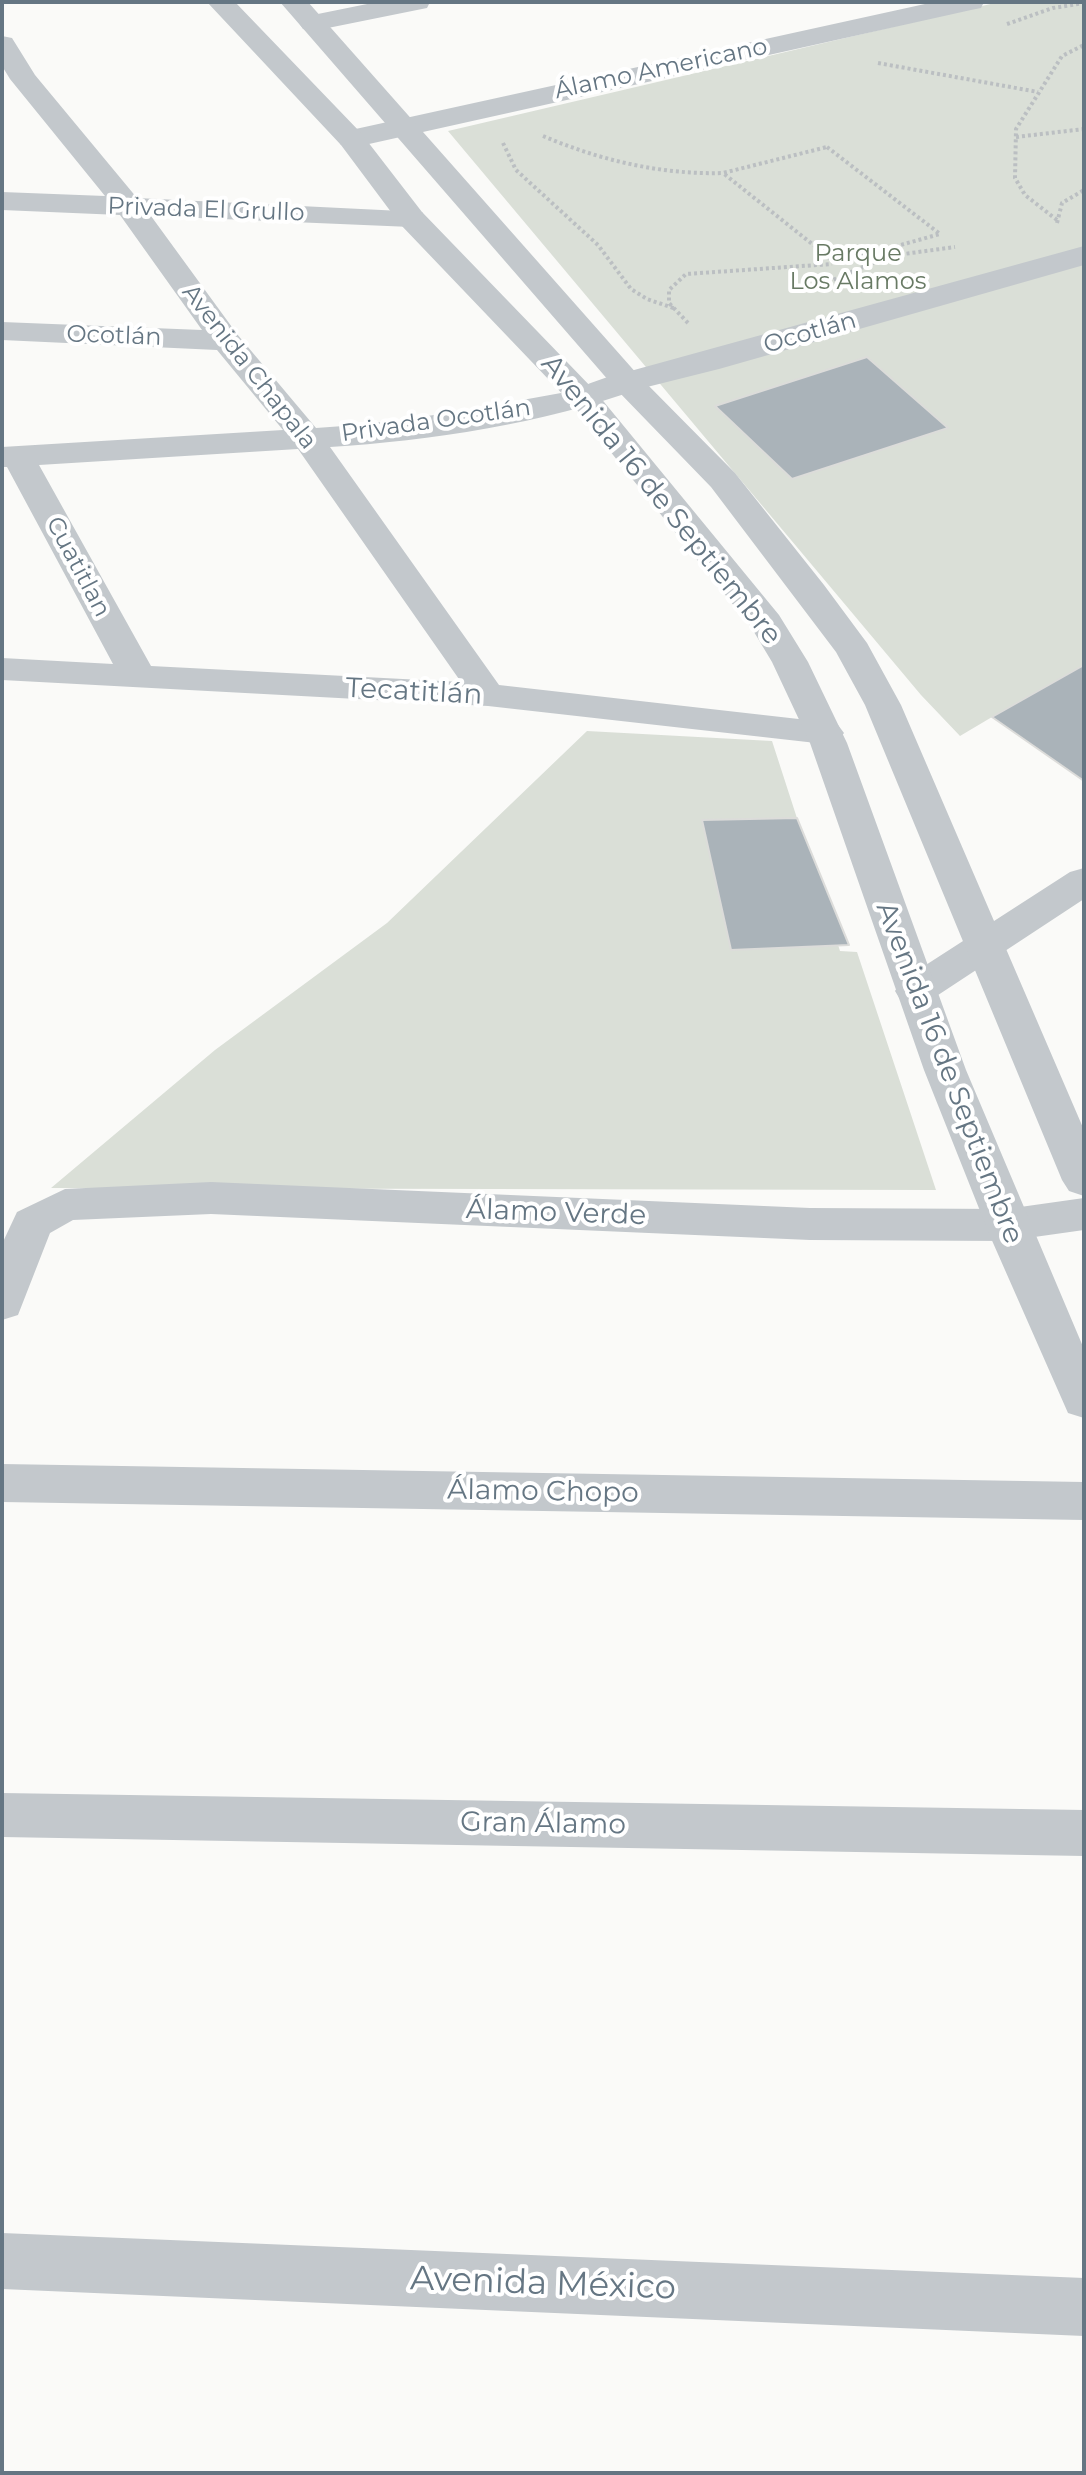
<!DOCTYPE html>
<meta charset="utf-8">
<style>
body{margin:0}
#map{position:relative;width:1086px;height:2475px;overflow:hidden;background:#fafaf8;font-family:Montserrat,sans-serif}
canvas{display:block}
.frame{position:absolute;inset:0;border:4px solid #657683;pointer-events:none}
</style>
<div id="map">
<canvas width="1086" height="2475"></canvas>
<div class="frame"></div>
</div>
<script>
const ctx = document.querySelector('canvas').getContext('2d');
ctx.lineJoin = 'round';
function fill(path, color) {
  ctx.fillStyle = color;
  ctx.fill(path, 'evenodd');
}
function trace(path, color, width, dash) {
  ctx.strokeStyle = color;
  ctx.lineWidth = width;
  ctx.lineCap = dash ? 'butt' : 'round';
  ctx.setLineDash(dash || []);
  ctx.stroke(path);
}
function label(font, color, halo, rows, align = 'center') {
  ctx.font = font + ' Montserrat,sans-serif';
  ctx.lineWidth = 8;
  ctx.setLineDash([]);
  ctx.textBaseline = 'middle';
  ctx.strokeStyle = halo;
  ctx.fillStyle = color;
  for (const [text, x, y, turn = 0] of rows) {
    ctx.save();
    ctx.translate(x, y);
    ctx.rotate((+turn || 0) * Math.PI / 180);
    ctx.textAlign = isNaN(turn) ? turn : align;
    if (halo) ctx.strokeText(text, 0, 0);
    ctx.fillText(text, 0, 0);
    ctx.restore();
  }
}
fill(new Path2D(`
 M999 2H1084V772L992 717 960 736 921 695 448 131Z
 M587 731 772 741 840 951 857 952 936 1190 51 1188 215 1050 387 923Z`), '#dadfd7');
const building = new Path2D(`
 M867 357 948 428 792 479 715 406Z
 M1084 665V781L992 717Z
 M797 818 849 945 731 950 702 820Z`);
fill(building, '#aab3b9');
trace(building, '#dcdcda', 2);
trace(new Path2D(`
 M1007 24 1053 8 1084 3
 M878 63 1038 92
 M543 136C599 160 662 175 723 173
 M1016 137 1084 129
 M503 143 516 170 598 245 631 289 647 299 676 309
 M827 147 940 234 836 263 723 173Z
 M1057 220 1025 195 1015 178 1016 129 1062 56 1084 45
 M1057 223 1062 203 1084 190
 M828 282 889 256 955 247
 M688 323 669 303V290L686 274 832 264`), '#bbbfc2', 4, [3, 3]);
fill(new Path2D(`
 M1084 246V265L719 369 627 392 616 389 611 382 616 375Z`), '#c3c8cc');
fill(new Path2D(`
 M377 2H430L427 8 417 10 313 31 303 29 299 23 303 17Z
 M934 2H984L981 8 971 10 351 148 341 145 337 139 341 133 351 130Z
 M2 36 12 38 35 75 137 198 422 212 426 218 422 224 411 227 151 216 237 334 316 428C399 423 480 408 561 393 586 388 613 369 638 375L643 382 638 389C547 423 428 441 330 447L499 685 825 722 838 725 844 733 838 741 825 744 488 706 2 680V658L113 664 7 467H2V447L283 430 217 350 2 340V322L202 330 120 215 2 210V192L105 196 10 79 2 66ZM298 449 461 682 151 666 39 465Z
 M1084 868V899L929 1001 915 1005 901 1001 895 991 901 981 1070 872Z
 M211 1182 810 1208 1006 1209 1084 1198V1230L1006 1241 810 1240 211 1214 73 1220 50 1233 18 1315 2 1320V1244L17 1212 65 1189Z
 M2 1464 1084 1482V1520L2 1502Z
 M2 1793 1084 1810V1856L2 1837Z`), '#c3c8cc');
fill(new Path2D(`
 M207 2H235L361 133 422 212 595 391 779 615 808 662 847 743 966 1070 1084 1349V1418L1068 1413 990 1236 924 1070 810 743 772 662 751 627 573 405 400 224 341 145Z
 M280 2H308L638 375 735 473 824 585 867 643 901 705 1084 1130V1196L1069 1191 1062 1180 865 705 836 652 711 487 616 389Z
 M2 2233 1084 2278V2336L2 2289Z`), '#c3c8cc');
label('24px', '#657683', '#fff', [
 ["Álamo Americano",661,69,-12],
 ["Privada El Grullo",206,210,2],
 ["Ocotlán",810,333,-16],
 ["Ocotlán",114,336,2],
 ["Avenida Chapala",249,367,52],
 ["Privada Ocotlán",436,421,-8],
 ["Cuatitlan",78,567,62]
]);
label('24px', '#687a64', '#fff', [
 ["Parque",858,254],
 ["Los Alamos",858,282]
]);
label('28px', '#657683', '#fff', [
 ["Avenida 16 de Septiembre",661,500,51],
 ["Tecatitlán",414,692,3],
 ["Avenida 16 de Septiembre",949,1073,69],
 ["Álamo Verde",556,1213,2],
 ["Álamo Chopo",543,1492,1],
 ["Gran Álamo",543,1824,1]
]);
label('34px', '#657683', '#fff', [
 ["Avenida México",543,2284,2]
]);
</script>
